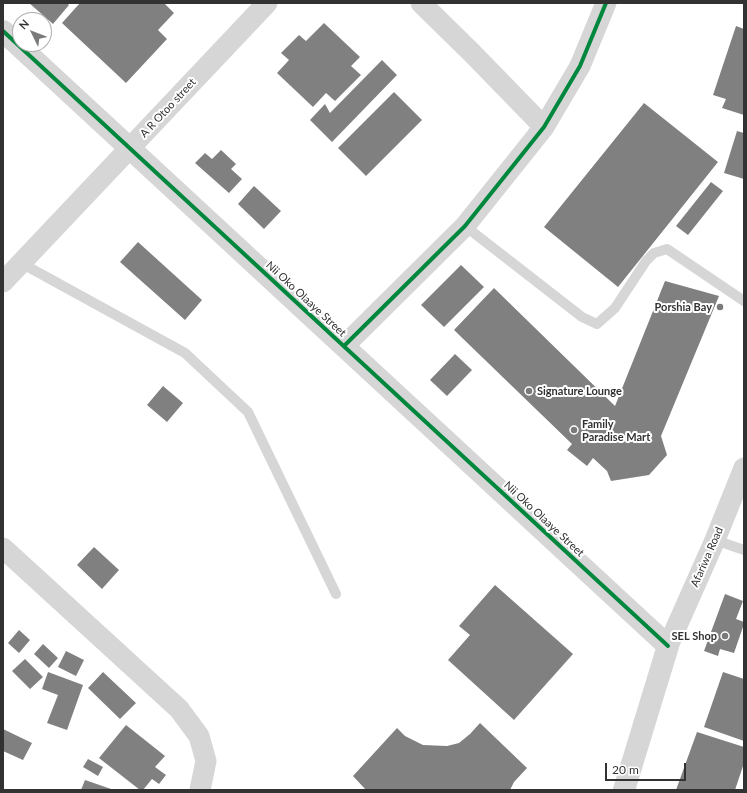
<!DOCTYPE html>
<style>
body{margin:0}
#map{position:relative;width:747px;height:793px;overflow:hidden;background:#fff;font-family:Lato,sans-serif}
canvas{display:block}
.frame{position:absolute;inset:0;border:4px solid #323232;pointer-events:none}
.north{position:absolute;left:12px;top:12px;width:40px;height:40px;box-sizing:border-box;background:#fff;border:1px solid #adadad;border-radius:50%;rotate:313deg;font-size:11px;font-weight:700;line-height:16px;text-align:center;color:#323232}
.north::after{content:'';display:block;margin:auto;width:14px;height:18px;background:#7a7a7a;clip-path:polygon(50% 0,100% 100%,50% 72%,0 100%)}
.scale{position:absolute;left:605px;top:763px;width:81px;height:18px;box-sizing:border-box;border:2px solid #323232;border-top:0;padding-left:5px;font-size:12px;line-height:14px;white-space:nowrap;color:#323232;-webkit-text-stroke:3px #fff;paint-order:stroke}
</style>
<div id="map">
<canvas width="747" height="793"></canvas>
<div class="frame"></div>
<div class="north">N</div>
<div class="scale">20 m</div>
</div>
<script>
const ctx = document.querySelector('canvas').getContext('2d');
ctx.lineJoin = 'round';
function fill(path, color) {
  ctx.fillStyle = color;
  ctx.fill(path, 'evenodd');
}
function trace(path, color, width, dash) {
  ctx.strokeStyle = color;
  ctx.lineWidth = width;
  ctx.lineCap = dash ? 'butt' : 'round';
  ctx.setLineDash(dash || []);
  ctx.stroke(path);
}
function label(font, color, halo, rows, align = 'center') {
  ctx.font = font + ' Lato,sans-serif';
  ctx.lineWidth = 4;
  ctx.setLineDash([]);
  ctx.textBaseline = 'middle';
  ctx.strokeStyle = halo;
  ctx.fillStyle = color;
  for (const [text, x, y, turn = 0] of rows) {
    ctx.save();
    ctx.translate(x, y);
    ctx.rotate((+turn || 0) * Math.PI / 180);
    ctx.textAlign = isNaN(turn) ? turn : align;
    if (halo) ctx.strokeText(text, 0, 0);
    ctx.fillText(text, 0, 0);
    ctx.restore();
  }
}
fill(new Path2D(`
 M29 3H67L69 5 53 24Z
 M80 3H164L174 13 158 30 167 39 126 83 62 23Z
 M324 23 360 57 351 66 361 75 335 101 326 93 313 107 277 73 289 60 281 53 299 35 306 41Z
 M736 26 744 29V115L722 108 726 99 713 95Z
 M382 60 397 75 332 142 310 120 325 104 330 113Z
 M394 92 422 120 366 176 338 148Z
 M644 103 718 162 618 287 544 227Z
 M737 131 744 133V179L724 173Z
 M221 150 236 164 231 169 242 179 229 193 195 163 205 153 212 159Z
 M711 182 723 191 688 235 676 226Z
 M254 186 281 211 264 229 238 204Z
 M138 242 202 300 185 320 120 262Z
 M461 265 484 287 444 327 421 305Z
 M665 281 719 296 661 436 667 455 649 475 611 481 607 471 593 458 587 466 567 450 572 444 454 330 494 288 615 406Z
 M455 354 472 370 447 396 430 380Z
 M163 386 183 403 167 422 147 405Z
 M94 547 119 570 102 589 77 565Z
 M495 585 573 654 514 720 448 660 470 635 459 626Z
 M725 594 743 601 736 619 744 622V624L734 653 720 649 718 656 704 651Z
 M19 630 30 640 19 653 8 643Z
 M43 644 58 658 49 668 34 654Z
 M66 651 84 660 76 676 58 667Z
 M25 659 43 677 30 689 12 671Z
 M48 672 83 685 67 730 47 723 58 695 42 689Z
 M103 672 136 703 120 719 88 688Z
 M723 672 744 679V741L704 727Z
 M480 723 527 768 514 782 510 790H366L353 776 397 728 405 736 423 745 447 746 459 743 470 734Z
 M126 725 165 756 155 767 166 775 159 784 152 779 143 790H140L99 758Z
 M3 729 32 743 23 760 3 751Z
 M697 732 744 747V763L735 790H676Z
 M88 759 103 767 98 776 83 767Z
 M85 780 114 790H81Z`), '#808080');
trace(new Path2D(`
 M465 226 582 317 597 324 615 308 646 261 654 253 667 249 744 301
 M21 263 185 353 248 412 336 594
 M715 540 744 550`), '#d6d6d6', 10);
trace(new Path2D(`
 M421 3 472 53 544 127
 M3 282 267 3
 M344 346 465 226 544 127 580 66 606 3
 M3 548 179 709 199 736 206 761 200 790
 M668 646 715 540 744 468`), '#d6d6d6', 21);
trace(new Path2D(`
 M3 31 668 646 624 790`), '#d6d6d6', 22);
trace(new Path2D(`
 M3 31 668 646
 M344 346 465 226 544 127 580 66 606 3`), '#00873e', 4);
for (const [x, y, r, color] of [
 [720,307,4,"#7a7a7a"],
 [529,391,4,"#7a7a7a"],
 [574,430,4,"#7a7a7a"],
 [725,636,4,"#7a7a7a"]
]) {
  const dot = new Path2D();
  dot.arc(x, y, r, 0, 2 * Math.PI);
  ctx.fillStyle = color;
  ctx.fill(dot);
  trace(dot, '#fff', 1.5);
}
label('11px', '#323232', '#fff', [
 ["A R Otoo street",168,108,-47],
 ["Nii Oko Olaaye Street",306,299,43],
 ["Nii Oko Olaaye Street",544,519,43],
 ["Afariwa Road",707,557,-66]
]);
label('bold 11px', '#323232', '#fff', [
 ["Porshia Bay",712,307],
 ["Signature Lounge",537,391,"left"],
 ["Family",582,424,"left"],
 ["Paradise Mart",582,437,"left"],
 ["SEL Shop",717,636]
], 'right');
</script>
